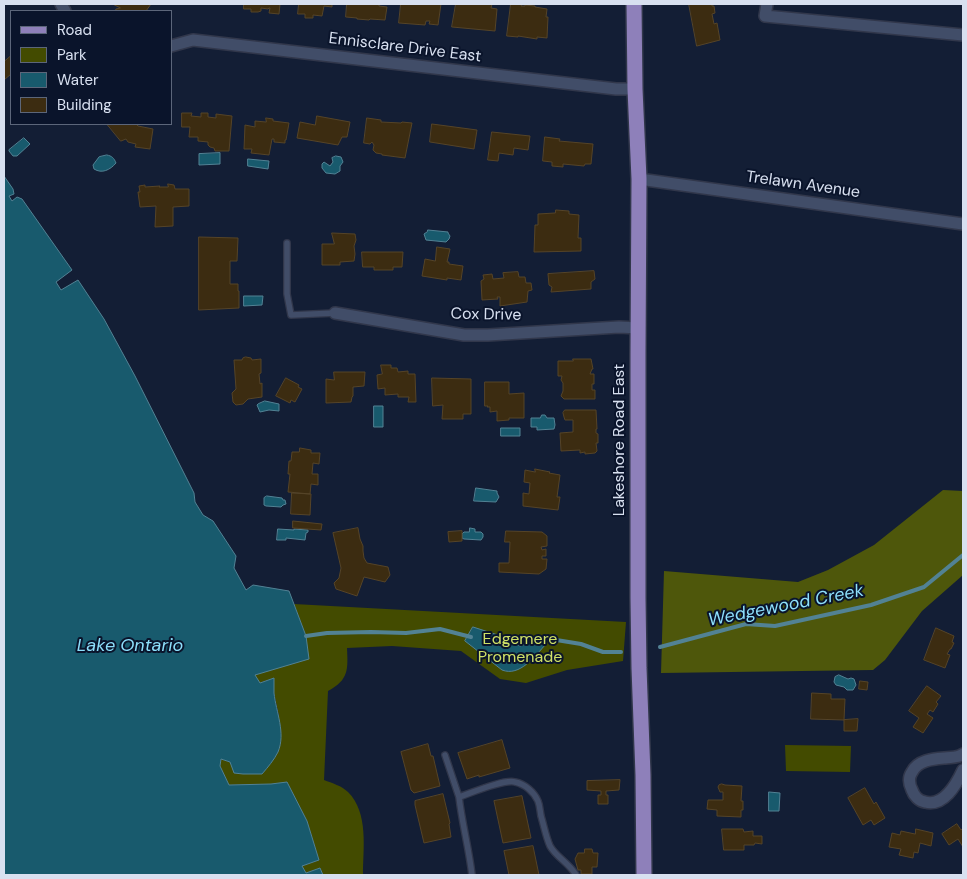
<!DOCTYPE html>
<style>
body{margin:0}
#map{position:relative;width:967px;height:879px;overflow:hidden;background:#131e35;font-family:"DM Sans",sans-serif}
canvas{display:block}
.frame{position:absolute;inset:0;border:5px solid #d8e0f0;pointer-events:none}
.legend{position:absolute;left:10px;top:10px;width:162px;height:115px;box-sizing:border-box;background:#0a142b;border:1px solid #5c667a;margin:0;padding:6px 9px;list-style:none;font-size:15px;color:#d8e0f0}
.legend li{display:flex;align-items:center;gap:10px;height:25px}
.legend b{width:25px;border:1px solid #5c667a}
</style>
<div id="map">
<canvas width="967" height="879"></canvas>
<div class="frame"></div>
<ul class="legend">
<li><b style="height:6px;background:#8e80ba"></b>Road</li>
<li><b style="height:14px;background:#434b00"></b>Park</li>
<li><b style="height:14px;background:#185a6d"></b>Water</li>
<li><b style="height:14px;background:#3c2c11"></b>Building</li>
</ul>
</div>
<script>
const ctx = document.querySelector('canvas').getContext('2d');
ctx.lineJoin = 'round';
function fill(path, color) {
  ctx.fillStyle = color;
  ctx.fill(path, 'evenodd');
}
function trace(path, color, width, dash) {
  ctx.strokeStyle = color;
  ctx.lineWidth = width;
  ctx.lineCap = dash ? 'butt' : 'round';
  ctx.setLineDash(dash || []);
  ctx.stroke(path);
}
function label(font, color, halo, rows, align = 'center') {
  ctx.font = font + ' "DM Sans",sans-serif';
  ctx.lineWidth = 4;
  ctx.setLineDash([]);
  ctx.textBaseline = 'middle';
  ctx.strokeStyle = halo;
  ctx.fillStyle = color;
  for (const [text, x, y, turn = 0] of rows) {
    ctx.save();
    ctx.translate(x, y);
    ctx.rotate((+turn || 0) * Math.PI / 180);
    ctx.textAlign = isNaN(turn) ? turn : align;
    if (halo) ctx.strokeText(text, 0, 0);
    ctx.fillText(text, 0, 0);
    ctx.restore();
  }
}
fill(new Path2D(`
 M294 604 626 622 623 661 567 670 526 683 500 679 461 651 392 646 347 648C348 669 349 680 328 691L324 780C332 783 342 786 348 792 369 813 363 849 363 875H323L320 868 306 873 302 866 319 860 307 821 287 783 271 784 229 785 220 766 221 759 230 762 279 716 274 693V678L259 683 254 675 306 636Z
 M785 745 851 746 850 772 786 771Z`), '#434b00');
fill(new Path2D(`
 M943 490 963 491V575L922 611 885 660 873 670 661 673 664 571 798 582 828 570 874 545Z`), '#4e570b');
const water = new Path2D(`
 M24 138 30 144 17 156H13L9 151V150Z
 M220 153V164L199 165V154Z
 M107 155C112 156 114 158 116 163 110 170 102 174 94 169L93 165 99 157Z
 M336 156 341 157 343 162 340 166V171L335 174 326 173 322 168V164L324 162 330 166 333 162 332 158Z
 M248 159 269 161 268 169 248 166Z
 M4 176 13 189 14 194 9 196 12 201 17 197 22 199 72 270 56 282 61 290 78 280 104 319 135 376 194 493 195 502 203 515 213 521 236 556 234 568 246 590 253 585 289 591 306 636 309 659 255 675 260 683 274 678C274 683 274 688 274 693 276 712 286 733 278 752 274 760 268 767 262 774H243L234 773 230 762 221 759 220 766 229 785 271 784 287 782 307 821 319 860 302 866 306 873 320 868 323 875H4Z
 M428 230 448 232V233L450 236 449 239 446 242 426 240 424 234 427 232Z
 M244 296H263L262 305 244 306Z
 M265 401 279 404V411L269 410 260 412 257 405 258 404Z
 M374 406H383V427H374Z
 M542 415H545L547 418H554L555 425 554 429 537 430V427H531V418H540Z
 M501 428H520V436H501Z
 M476 488 497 491V493L499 497 496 502 474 501Z
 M267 496 282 498 283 500H285L286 504 283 505 281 507 266 506 264 505V498Z
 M470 528 475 529V532H481L483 534V537L481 540 464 539 462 538V534L464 532H469Z
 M278 529 294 530V529L308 530V532L306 533 305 540 286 538V540H277Z
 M473 627 501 636 520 646 529 643 543 636 546 644C535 656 520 677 502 670L465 641Z
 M839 675 848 679 851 678 854 679 856 685 853 690H847L844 687 836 685 834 682 835 677Z
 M769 792 780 793 779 811H769Z`);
fill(water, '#185a6d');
trace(water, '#528294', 1);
trace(new Path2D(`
 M306 636 327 633 371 632 406 633 440 629 471 637
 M541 640 544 638 581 644 603 652H621
 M660 647 746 624 775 626 871 605 924 587 963 555`), '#528294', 4);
const building = new Path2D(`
 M113 4H151L146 11H115L116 9 120 8Z
 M244 4H280L279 14 269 13 270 8H269L268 9 261 8V11L258 12H251V9H244Z
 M299 4H332V7L324 6 322 16 313 15V18H305V14H298Z
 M347 4H379V6L387 7 385 20 370 19 369 20 357 19V18L346 17Z
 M401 4H441L438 25 429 24 430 21H426L425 25 399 23Z
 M456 4H492L491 8 497 9 495 31 452 27Z
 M511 4H522L521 6H525V5L535 6V7L547 9 546 17H548L547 38 537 37V39L518 36V37L507 36Z
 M689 4H712V6H714L715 13 712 14 714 24 717 23 720 40 697 46Z
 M11 56V74L4 80V62Z
 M182 113H192L191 116 201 117V113H208V117L216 118V114L232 116 229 151H215L214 148 210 147 208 145V142L198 141V137H189L190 127H182Z
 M317 116 350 122 347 137H342L338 145 297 138 300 122 315 125Z
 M266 118 273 119V121L289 123 286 140H285V143L274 142V139H272L269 155 251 153 252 149H244L245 125 255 127V121L266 122Z
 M367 118 381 120V122L401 123 402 122 412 123 405 158 382 155V154L376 153 373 150 374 145 372 142 370 144 364 143Z
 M107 124H136L138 126 153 129 150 149 135 147 136 144 128 142 126 139 121 141Z
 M432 124 477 130 474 149 430 142Z
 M492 132 530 136 528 150 514 148 513 155 499 153 498 161 488 160Z
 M545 137 560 139 559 141 593 144 591 164H585L584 166 563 164V167L552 166V162L543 161Z
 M168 184 174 185 175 189H189V206L173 207V226L155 227 156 206 140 207 138 192H140L139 186 145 185V187L160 186 159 187H168Z
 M556 210 569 211V214L579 215 578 238H581V251L534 252 535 225H538V214L555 213Z
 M332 233 355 234 356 240 354 246 355 254 354 261 340 262V265H322V244H334Z
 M199 237 238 238 237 261H230V284H238V291H239V308L199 310Z
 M437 247 450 249 447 262H449V264L463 266 461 280 447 278V280L422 276 425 259 435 261Z
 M362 252H403L402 267H393V270H374V267H363Z
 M594 271 595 279 591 282V289L551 292 552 287 549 285 548 274Z
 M518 272 519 277H525L526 283H531L532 290 528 291 527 302 500 306V297H497L498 299 482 300 481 281 484 279 483 275 492 274 493 279 504 278 503 273Z
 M246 357 251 358 252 360 261 359V373L259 374 260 384 262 383V397L248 399 243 404 236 405 233 402 232 393 236 389 234 360H242L243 358Z
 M573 359H591L593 369H592L590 374H594V384H592V390H595V399H564L561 396 563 391V383L561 380 562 376H558V361H573Z
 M381 365H391V368H397L398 372 408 371V374H415L416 402H408L409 397H398V394L385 395V388L378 389 377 375 382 374Z
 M334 372H365L364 386 353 387V396L352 397 351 402 326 403V379L334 380Z
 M286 378 299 385 298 387 302 389 295 402 291 400 290 403 276 396Z
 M432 378 471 379V414H463V419H442L443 405 433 406Z
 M485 382H509V394L524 393V418H509V420L497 421V411L490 412V407H487L488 406H485Z
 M565 410H596L597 429H596V433L598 434V443H596L597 451 595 453 585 454V452L580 453V450L561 451 560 433 573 432V420H565L564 417 563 413Z
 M300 448 311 450V453H320L319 464 313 463 312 474H318V485L311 484 310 494 288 492 290 474H288L289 461H291L292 452H299Z
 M535 469 550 472 549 473 560 475 557 497H560L558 510 523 506V493L529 494 530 483 524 482 525 470 535 472Z
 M292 493 311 494 310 515 291 514Z
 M293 521 322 524 321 530 293 528Z
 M358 528 360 539 363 546V551L364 558 367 563 388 567 390 575 385 582 364 577 357 596 336 589 334 583 339 578 341 568 333 533Z
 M462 531V541L449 542 448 532Z
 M506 531 542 532 547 536V546L541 547 542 550 546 549V556H542V559H547L546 569 539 574 499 572V563H509L510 542H505Z
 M936 628 954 636 952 642 954 643 951 649H950L947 654 950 655 945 668 924 660Z
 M860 681 868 682 867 690 859 689Z
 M927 686 941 696 936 702 938 704 933 712 930 710 927 714 933 718 923 733 913 727 919 718 909 711Z
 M812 693 831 694V699H845L844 720 811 719Z
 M858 719 857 731H844V720Z
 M502 740 510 768 479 777V775L467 779 458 753Z
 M428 744 431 756H433L440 786 414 793 411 790 401 752Z
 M620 780 619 790 606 791V795H608V804H598V795H601V791L587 790V781Z
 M722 784 725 785 742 786 741 801H743V810H741V817L717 816V810L707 809 708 800H723V792H720L718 787 719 785Z
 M865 788 874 804 876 802 885 818 874 825 871 820 863 825 848 798Z
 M443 794 450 823 449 824 451 837 424 843 415 805V801Z
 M522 796 531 838 503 843 494 801Z
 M957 824 961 830 963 828V847L958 839 949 845 942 834Z
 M722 829H743L744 832 753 831V836H762V844L755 843 754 845H744V850H724Z
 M916 829 933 833 931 846 920 843 918 853 914 852 913 858 899 855 901 849 889 847 892 833 900 835 901 831 915 834Z
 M533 846 539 875H509L504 851Z
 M585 849H592L593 853H598L597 867H592V874H581V870H578L575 859 578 853H584Z`);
fill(building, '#3c2c11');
trace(building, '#554428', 1);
const lane = new Path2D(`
 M287 243V294L291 315 335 313
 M445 755 459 797
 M472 875C469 849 462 823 459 797 471 793 504 779 515 782 525 784 534 792 538 801 540 806 540 811 541 816 544 826 546 837 550 846 556 857 569 863 576 875`);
const street = new Path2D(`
 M61 4 65 11
 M767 4 765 16 963 35
 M171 46 193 40 616 89H635
 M639 179 963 224
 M335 313 464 335H488L619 327 638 328
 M963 754C958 758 952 757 945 758 933 759 918 760 912 772 908 778 909 784 912 790 914 796 919 801 925 802 944 807 956 785 963 770`);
const primary = new Path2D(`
 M634 4 635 89 639 179 638 353V598L639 668 643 775 644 875`);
trace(lane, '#31374b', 8);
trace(street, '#31374b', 14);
trace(primary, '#31374b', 18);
trace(lane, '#414d68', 5.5);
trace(street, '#414d68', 11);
trace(primary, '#8e80ba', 15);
label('16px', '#d8e0f0', '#0a142b', [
 ["Ennisclare Drive East",405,48,7],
 ["Trelawn Avenue",803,185,8],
 ["Cox Drive",486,315,1],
 ["Lakeshore Road East",620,440,-90]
]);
label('16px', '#cfe067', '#0a142b', [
 ["Edgemere",520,640],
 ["Promenade",520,658]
]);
label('italic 18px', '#8ddffb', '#0a142b', [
 ["Wedgewood Creek",786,606,-11],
 ["Lake Ontario",130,646]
]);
</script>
